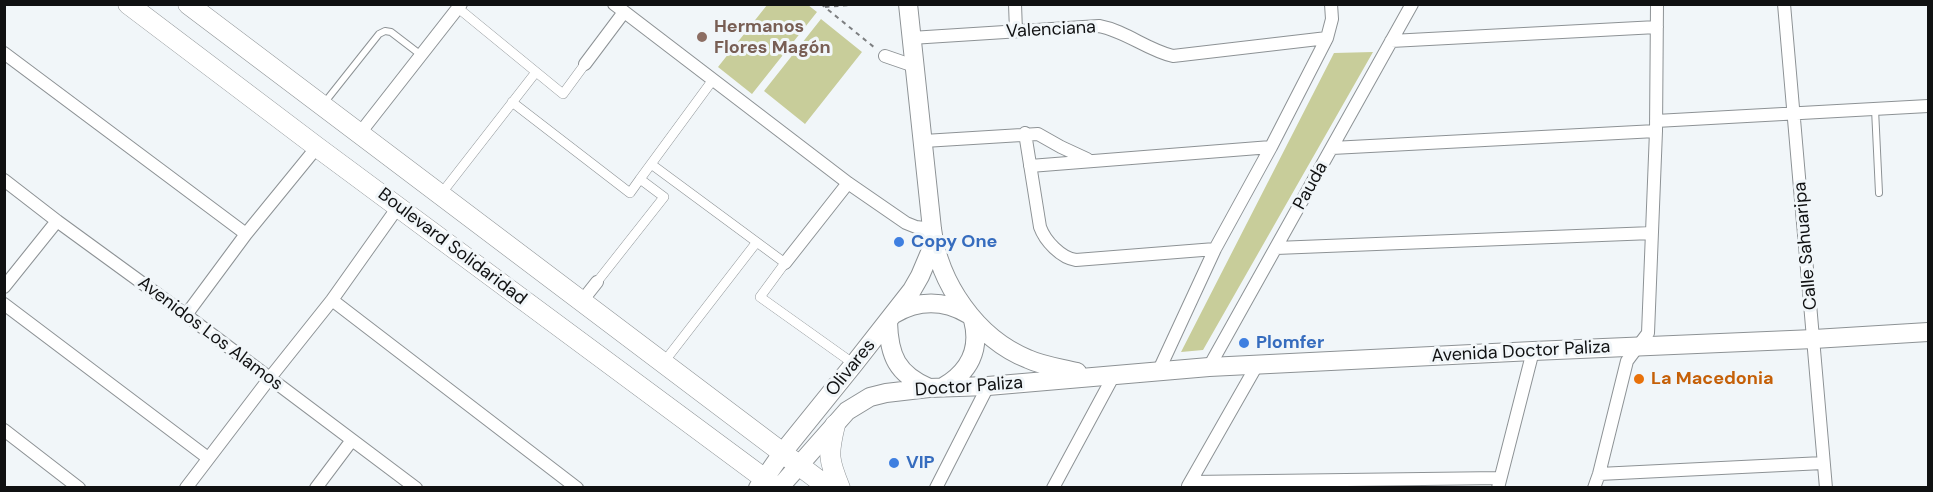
<!DOCTYPE html>
<meta charset="utf-8">
<style>
body{margin:0}
#map{position:relative;width:1933px;height:492px;overflow:hidden;background:#f1f6f9;font-family:"DM Sans",sans-serif}
canvas{display:block}
.frame{position:absolute;inset:0;border:6px solid #101112;pointer-events:none}
</style>
<div id="map">
<canvas width="1933" height="492"></canvas>
<div class="frame"></div>
</div>
<script>
const ctx = document.querySelector('canvas').getContext('2d');
ctx.lineJoin = 'round';
function fill(path, color) {
  ctx.fillStyle = color;
  ctx.fill(path, 'evenodd');
}
function trace(path, color, width, dash) {
  ctx.strokeStyle = color;
  ctx.lineWidth = width;
  ctx.lineCap = dash ? 'butt' : 'round';
  ctx.setLineDash(dash || []);
  ctx.stroke(path);
}
function label(font, color, halo, rows, align = 'center') {
  ctx.font = font + ' "DM Sans",sans-serif';
  ctx.lineWidth = 6;
  ctx.setLineDash([]);
  ctx.textBaseline = 'middle';
  ctx.strokeStyle = halo;
  ctx.fillStyle = color;
  for (const [text, x, y, turn = 0] of rows) {
    ctx.save();
    ctx.translate(x, y);
    ctx.rotate((+turn || 0) * Math.PI / 180);
    ctx.textAlign = isNaN(turn) ? turn : align;
    if (halo) ctx.strokeText(text, 0, 0);
    ctx.fillText(text, 0, 0);
    ctx.restore();
  }
}
fill(new Path2D(`
 M767 5H808L817 12 752 94 718 67Z
 M821 19 862 52 805 124 764 91Z
 M1373 52 1203 350 1181 352 1334 53Z`), '#c8cd9a');
const service = new Path2D(`
 M325 102 379 34 385 31 391 32 421 55
 M1875 109 1879 193`);
const pedestrian = new Path2D(`
 M458 8 563 94 585 64
 M512 102 630 193 640 179
 M651 164 785 263 760 297 854 364
 M441 194 536 72
 M597 282 664 197 640 179 712 81
 M664 362 756 243`);
const minor = new Path2D(`
 M614 4 848 183 906 223 916 227 932 229
 M1015 4 1016 31
 M1784 4 1826 488
 M911 38 1099 26C1126 31 1147 50 1173 56L1327 38
 M1391 41 1657 27
 M4 53 246 234
 M885 56 914 66
 M585 64 624 12
 M1656 121 1928 106
 M360 133 461 4
 M1025 133 1040 227C1045 241 1061 258 1076 260L1215 249
 M924 141 1038 134 1061 147 1087 159
 M1332 148 1656 131
 M1030 166 1271 147
 M4 180 57 221 186 315 416 488
 M1276 248 1652 233
 M785 263 848 183
 M4 287 57 221
 M332 300 577 488
 M582 301 597 282
 M4 304 208 458
 M186 315 246 234 317 147
 M1209 367 1412 4
 M1159 370 1215 249 1271 147 1327 38 1332 19 1331 4
 M4 430 79 488
 M1599 474 1823 463
 M1191 482 1500 478
 M1188 486 1257 365
 M186 488 269 379 332 300 398 207
 M316 488 352 440
 M936 488 988 386
 M1053 488 1114 375
 M1498 488 1533 351
 M1594 488 1599 474 1627 361 1648 333 1656 131 1657 4`);
const secondary = new Path2D(`
 M908 4 932 229C939 283 976 338 1028 359 1043 366 1061 368 1077 372
 M894 314C918 300 944 300 968 314
 M888 322C889 356 897 374 929 388
 M943 387C969 372 981 350 973 320
 M758 488 783 452 854 364 912 290 920 276 934 243
 M779 488 847 411 870 397 886 393 929 388 988 386 1209 367 1533 351 1814 339 1928 332`);
const primary = new Path2D(`
 M128 4 317 147 777 488
 M188 4 829 488
 M835 425C828 454 828 459 840 488`);
trace(service, '#8d9295', 8);
trace(pedestrian, '#8d9295', 10);
trace(minor, '#8d9295', 14);
trace(secondary, '#8d9295', 20);
trace(primary, '#8d9295', 21);
trace(new Path2D(`
 M821 4 875 48
 M825 7 861 4`), '#7d7f81', 2, [4.5, 4.5]);
trace(service, '#fff', 6);
trace(pedestrian, '#fff', 9);
trace(minor, '#fff', 12);
trace(secondary, '#fff', 18);
trace(primary, '#fff', 20);
for (const [x, y, r, color] of [
 [702,37,6,"#8d6e63"],
 [899,242,6,"#3f7fe0"],
 [1244,343,6,"#3f7fe0"],
 [1639,379,6,"#e8710a"],
 [894,463,6,"#3f7fe0"]
]) {
  const dot = new Path2D();
  dot.arc(x, y, r, 0, 2 * Math.PI);
  ctx.fillStyle = color;
  ctx.fill(dot);
  trace(dot, '#f1f6f9', 2);
}
label('bold 18px', '#785e54', '#f1f6f9', [
 ["Hermanos",714,27],
 ["Flores Magón",714,48]
], 'left');
label('18px', '#101112', '#f1f6f9', [
 ["Valenciana",1051,30,-3],
 ["Pauda",1311,186,-61],
 ["Calle Sahuaripa",1806,246,-95],
 ["Boulevard Solidaridad",452,247,37],
 ["Avenidos Los Alamos",210,334,37],
 ["Avenida Doctor Paliza",1521,352,-3],
 ["Olivares",851,368,-51],
 ["Doctor Paliza",969,387,-4]
]);
label('bold 18px', '#366cbe', '#f1f6f9', [
 ["Copy One",911,242],
 ["Plomfer",1256,343],
 ["VIP",906,463]
], 'left');
label('bold 18px', '#c56008', '#f1f6f9', [
 ["La Macedonia",1651,379]
], 'left');
</script>
